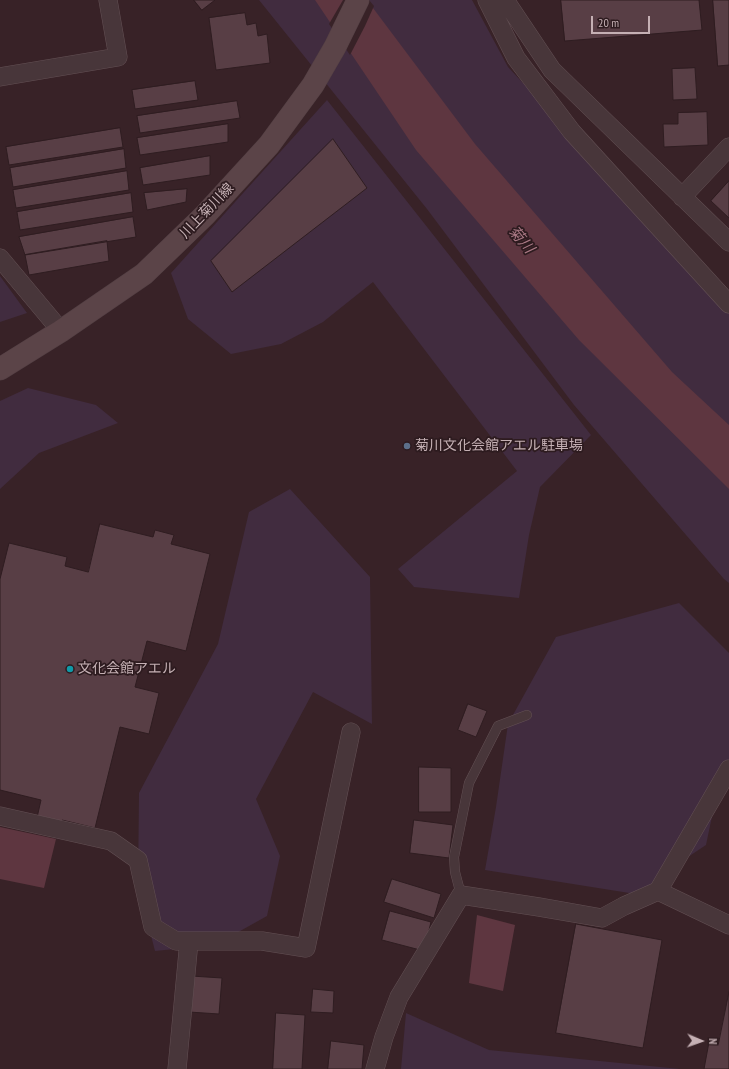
<!DOCTYPE html>
<meta charset="utf-8">
<style>
body{margin:0}
#map{position:relative;width:729px;height:1069px;overflow:hidden;background:#382227;font-family:"PT Sans Narrow",sans-serif}
canvas{display:block}
.north{position:absolute;left:681px;top:1021px;width:40px;height:40px;-webkit-text-stroke:3px #2d1b1f;paint-order:stroke;rotate:92deg;font-size:11px;font-weight:700;line-height:16px;text-align:center;color:#c5b0b4}
.north::after{content:'';display:block;margin:auto;width:14px;height:18px;background:#c5b0b4;clip-path:polygon(50% 0,100% 100%,50% 72%,0 100%)}
.scale{position:absolute;left:591px;top:16px;width:59px;height:18px;box-sizing:border-box;border:2px solid #c5b0b4;border-top:0;padding-left:5px;font-size:12px;line-height:14px;white-space:nowrap;color:#c5b0b4;-webkit-text-stroke:3px #2d1b1f;paint-order:stroke}
</style>
<div id="map">
<canvas width="729" height="1069"></canvas>
<div class="north">N</div>
<div class="scale">20 m</div>
</div>
<script>
const ctx = document.querySelector('canvas').getContext('2d');
ctx.lineJoin = 'round';
function fill(path, color) {
  ctx.fillStyle = color;
  ctx.fill(path, 'evenodd');
}
function trace(path, color, width, dash) {
  ctx.strokeStyle = color;
  ctx.lineWidth = width;
  ctx.lineCap = dash ? 'butt' : 'round';
  ctx.setLineDash(dash || []);
  ctx.stroke(path);
}
function label(font, color, halo, rows, align = 'center') {
  ctx.font = font + ' "PT Sans Narrow","Noto Sans JP",sans-serif';
  ctx.lineWidth = 3.5;
  ctx.setLineDash([]);
  ctx.textBaseline = 'middle';
  ctx.strokeStyle = halo;
  ctx.fillStyle = color;
  for (const [text, x, y, turn = 0] of rows) {
    ctx.save();
    ctx.translate(x, y);
    ctx.rotate((+turn || 0) * Math.PI / 180);
    ctx.textAlign = isNaN(turn) ? turn : align;
    if (halo) ctx.strokeText(text, 0, 0);
    ctx.fillText(text, 0, 0);
    ctx.restore();
  }
}
fill(new Path2D(`
 M259 0H472L508 67 729 303V583L724 579 574 405 427 209Z
 M327 100 591 435 540 487 529 535 519 598 414 587 398 569 517 471 373 282 323 322 281 344 231 354 188 319 171 273Z
 M0 276 27 313 0 322Z
 M28 388 96 405 118 423 39 453 0 489V401Z
 M290 489 370 577 372 724 313 692 256 799 280 856 267 916 215 945 155 951 138 885 139 793 218 644 249 512Z
 M679 603 729 653V767L718 788 706 845 664 873 642 895 485 870 496 807 508 724 556 637Z
 M406 1013 489 1050 680 1069H401Z`), '#412c3f');
fill(new Path2D(`
 M315 0H367L475 144 672 372 729 425V489L579 340 416 150Z
 M0 827 56 839 44 888 0 879Z
 M477 915 515 925 503 991 469 983Z`), '#5e3640');
fill(new Path2D(`
 M343 0H369L374 6 365 26 350 55 329 24Z`), '#382227');
const building = new Path2D(`
 M194 0H215L202 10Z
 M561 0H699L702 30 565 41Z
 M713 0H729V65L718 66Z
 M245 13 247 25 256 23 258 36 267 34 270 63 216 70 209 18Z
 M695 68 697 99 673 100 672 69Z
 M195 81 198 100 135 109 132 90Z
 M237 101 240 118 140 133 137 116Z
 M707 112 708 145 664 147 663 124H678V113Z
 M228 124V142L140 155 137 138Z
 M120 128 123 147 9 165 6 147Z
 M333 139 367 188 232 292 211 261Z
 M124 149 126 168 13 187 10 168Z
 M210 156V175L143 185 140 168Z
 M127 171 129 190 16 208 13 190Z
 M729 181V218L711 201Z
 M187 189 186 202 147 210 144 193Z
 M131 193 133 212 20 230 17 212Z
 M133 217 136 237 25 255 19 237Z
 M107 241 109 261 29 275 25 255Z
 M100 524 153 537 155 530 174 535 171 544 210 554 186 651 147 641 135 687 159 693 149 734 120 727 95 828 62 820 60 828 36 822 41 800 0 790V579L9 543 67 557 65 566 88 572Z
 M468 704 487 711 476 737 458 730Z
 M419 767 451 768V812H419Z
 M414 820 453 825 449 858 410 853Z
 M392 879 441 894 434 918 384 902Z
 M390 911 431 922 424 951 382 940Z
 M576 924 662 940 643 1048 556 1033Z
 M191 976 222 978 219 1014 189 1012Z
 M313 989 334 991 333 1013 311 1012Z
 M729 992V1069H704L709 1042 718 1044Z
 M276 1013 305 1015 302 1069H273Z
 M331 1041 364 1045 362 1069H328Z`);
fill(building, '#583e45');
trace(building, '#2f1d21', 1);
const service = new Path2D(`
 M461 895 455 872 454 857 469 783 498 726 527 715`);
const minor = new Path2D(`
 M487 0 516 58 572 132 729 304
 M505 0 552 70 729 242
 M0 77 118 57 108 0
 M682 197 729 147
 M0 258 61 331
 M0 816 111 841 138 860 153 927 176 941H262L306 948 351 732
 M658 891 729 925
 M177 1069 189 941
 M375 1069 384 1037 399 997 461 895 539 907 602 918 624 906 658 891 729 769`);
const secondary = new Path2D(`
 M0 369 61 331 144 274 205 215 269 145 313 85 335 47 358 0`);
trace(service, '#635054', 10);
trace(minor, '#635054', 19);
trace(secondary, '#523f43', 23);
trace(service, '#48363a', 9);
trace(minor, '#48363a', 18);
trace(secondary, '#5b4448', 22);
for (const [x, y, r, color] of [
 [407,446,4,"#5c6f8a"],
 [70,669,4,"#0f9aa8"]
]) {
  const dot = new Path2D();
  dot.arc(x, y, r, 0, 2 * Math.PI);
  ctx.fillStyle = color;
  ctx.fill(dot);
  trace(dot, '#2d1b1f', 1.5);
}
label('14px', '#c5b0b4', '#2d1b1f', [
 ["川上菊川線",207,211,-46]
]);
label('14px', '#c5b0b4', '#2d1b1f', [
 ["菊川文化会館アエル駐車場",415,446],
 ["文化会館アエル",78,669]
], 'left');
label('italic 15px', '#ab7a86', '#2d1b1f', [
 ["菊川",521,240,50]
]);
</script>
